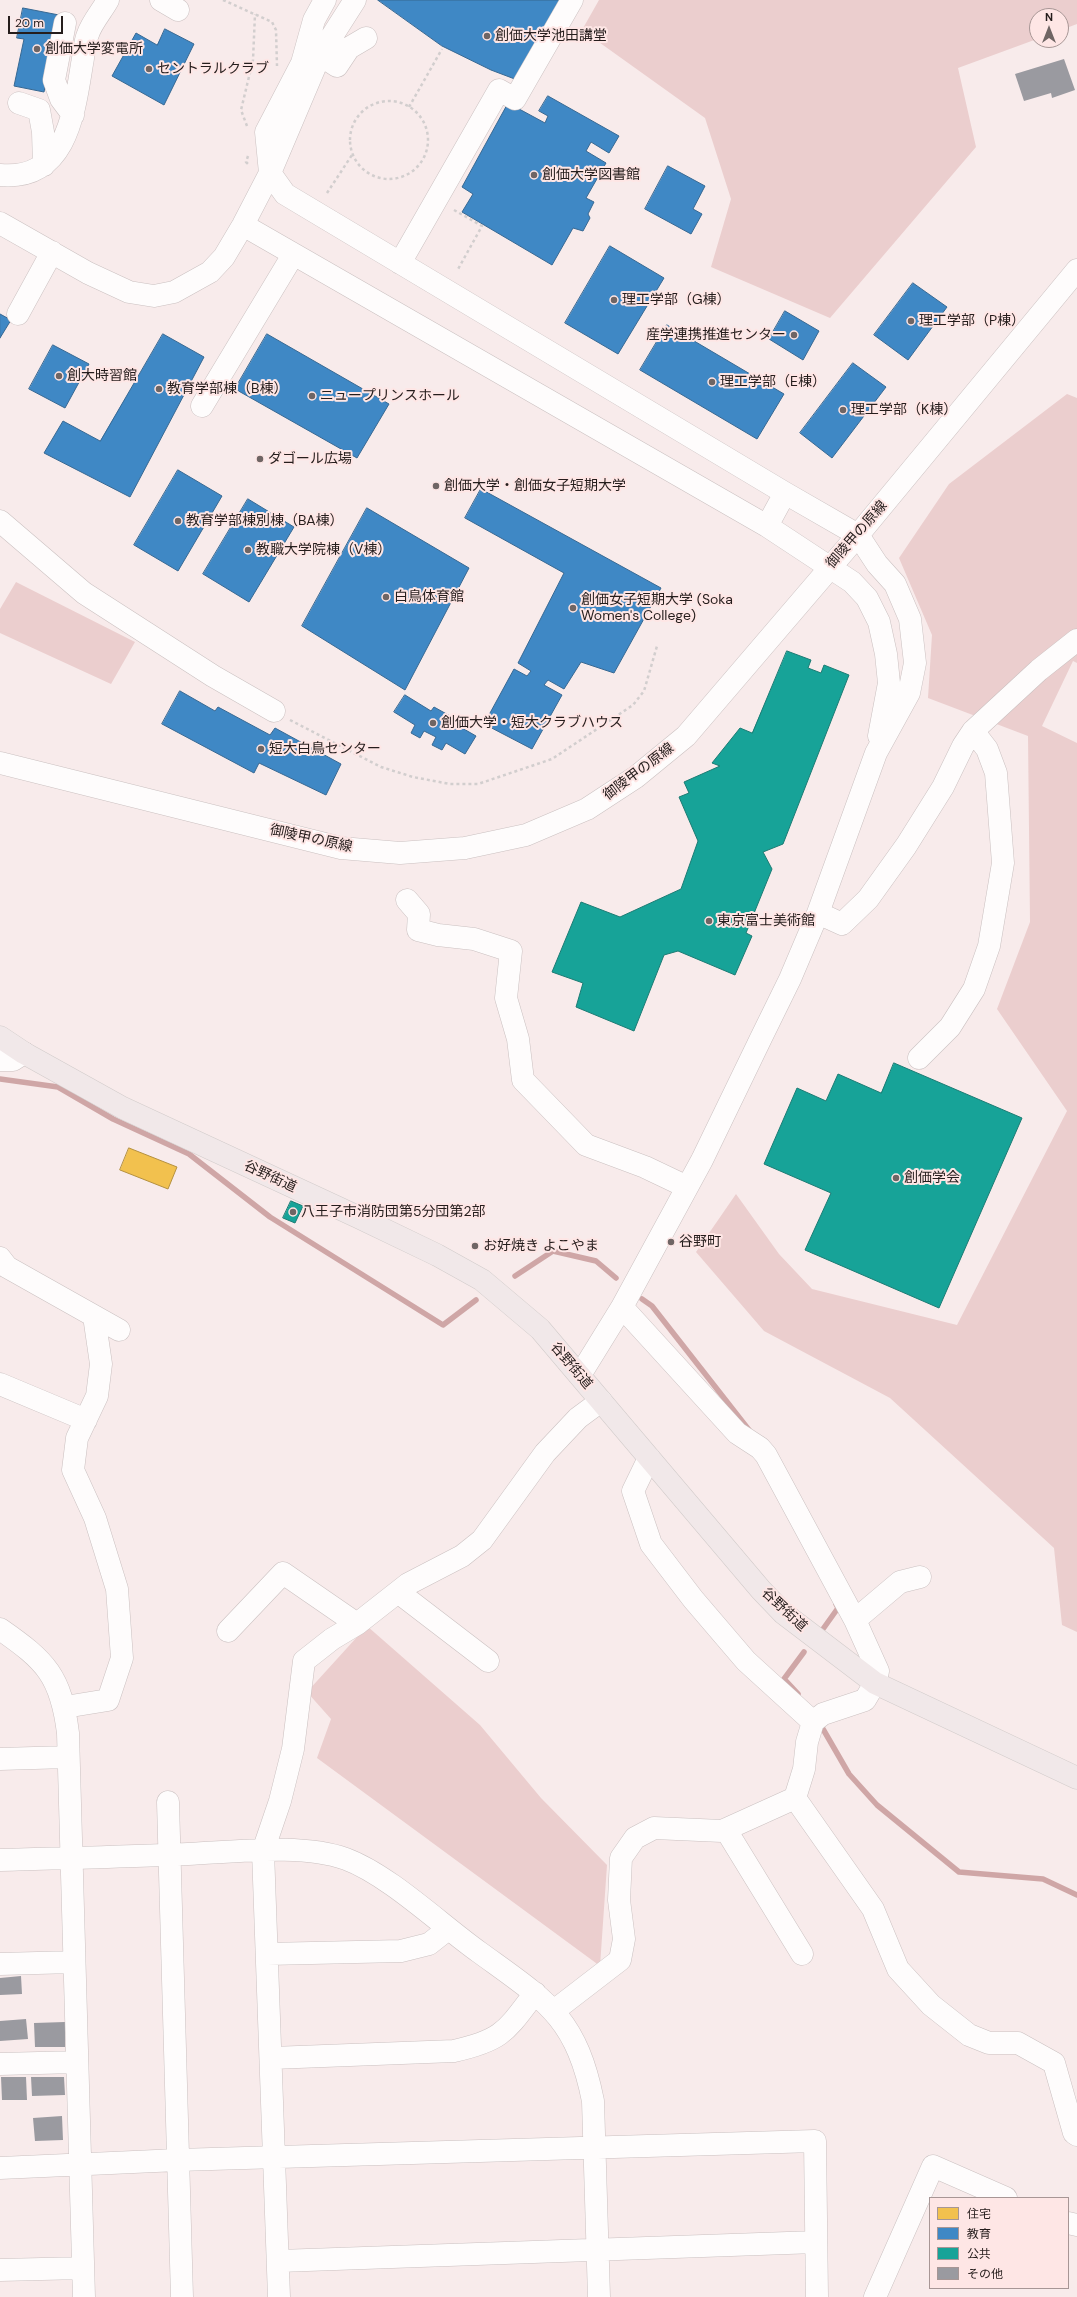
<!DOCTYPE html>
<meta charset="utf-8">
<style>
body{margin:0}
#map{position:relative;width:1077px;height:2297px;overflow:hidden;background:#f8ebeb;font-family:"DM Sans","Noto Sans JP",sans-serif}
canvas{display:block}
.legend{position:absolute;left:929px;top:2197px;width:140px;height:92px;box-sizing:border-box;background:#fee6e5;border:1px solid #a79695;margin:0;padding:5px 7px;list-style:none;font-size:12px;color:#251d1c}
.legend li{display:flex;align-items:center;gap:8px;height:20px}
.legend b{width:20px;border:1px solid #a79695}
.north{position:absolute;left:1029px;top:8px;width:40px;height:40px;box-sizing:border-box;background:#fee6e5;border:1px solid #a79695;border-radius:50%;rotate:0deg;font-size:11px;font-weight:700;line-height:16px;text-align:center;color:#251d1c}
.north::after{content:'';display:block;margin:auto;width:14px;height:18px;background:#6f6564;clip-path:polygon(50% 0,100% 100%,50% 72%,0 100%)}
.scale{position:absolute;left:8px;top:16px;width:55px;height:18px;box-sizing:border-box;border:2px solid #251d1c;border-top:0;padding-left:5px;font-size:12px;line-height:14px;white-space:nowrap;color:#251d1c;-webkit-text-stroke:3px #fee6e5;paint-order:stroke}
</style>
<div id="map">
<canvas width="1077" height="2297"></canvas>
<ul class="legend">
<li><b style="height:11px;background:#f2c14e"></b>住宅</li>
<li><b style="height:11px;background:#3f88c5"></b>教育</li>
<li><b style="height:11px;background:#17a398"></b>公共</li>
<li><b style="height:11px;background:#9a9aa0"></b>その他</li>
</ul>
<div class="north">N</div>
<div class="scale">20 m</div>
</div>
<script>
const ctx = document.querySelector('canvas').getContext('2d');
ctx.lineJoin = 'round';
function fill(path, color) {
  ctx.fillStyle = color;
  ctx.fill(path, 'evenodd');
}
function trace(path, color, width, dash) {
  ctx.strokeStyle = color;
  ctx.lineWidth = width;
  ctx.lineCap = dash ? 'butt' : 'round';
  ctx.setLineDash(dash || []);
  ctx.stroke(path);
}
function label(font, color, halo, rows, align = 'center') {
  ctx.font = font + ' "DM Sans","Noto Sans JP",sans-serif';
  ctx.lineWidth = 4;
  ctx.setLineDash([]);
  ctx.textBaseline = 'middle';
  ctx.strokeStyle = halo;
  ctx.fillStyle = color;
  for (const [text, x, y, turn = 0] of rows) {
    ctx.save();
    ctx.translate(x, y);
    ctx.rotate((+turn || 0) * Math.PI / 180);
    ctx.textAlign = isNaN(turn) ? turn : align;
    if (halo) ctx.strokeText(text, 0, 0);
    ctx.fillText(text, 0, 0);
    ctx.restore();
  }
}
fill(new Path2D(`
 M599 0H1077V24L1061 30V16H1037V39L958 68 976 147 830 318 711 267 731 199 705 118 582 30Z
 M1067 394 1077 398V663L1073 661 1042 726 1077 743V1632L1062 1625 1054 1548 890 1398 764 1331 696 1252 736 1194 779 1254 812 1289 957 1325 1067 1111 997 1009 1030 922 1028 736 928 698 932 635 899 558 949 484Z
 M16 582 135 642 111 684 0 633V609Z
 M367 1626 480 1725 541 1798 607 1865 600 1966 317 1758 331 1719 307 1692Z`), '#ebcece');
const homes = new Path2D(`
 M129 1148 177 1167 168 1189 120 1170Z`);
fill(homes, '#f2c14e');
trace(homes, '#b4903f', 1);
const schools = new Path2D(`
 M378 0H567L520 81 491 70 442 46Z
 M23 8 59 15 44 92 14 86 24 39 17 38Z
 M165 29 194 44 164 105 112 76 136 33 157 45Z
 M548 96 619 136 609 153 591 142 586 151 606 163 586 198 594 202 588 214 590 218 583 231 573 228 552 265 462 212 473 194 462 187 508 103 545 123 548 116 539 111Z
 M668 166 705 186 693 209 702 214 691 234 645 209Z
 M610 246 664 278 618 354 565 323Z
 M913 283 947 307 908 360 874 335Z
 M785 311 819 331 803 360 769 339Z
 M0 314 11 320 0 338Z
 M667 325 784 394 757 439 640 370Z
 M163 334 204 357 130 497 44 453 63 421 100 441Z
 M267 334 389 404 357 458 235 389Z
 M53 345 89 364 65 408 29 389Z
 M853 363 886 387 832 458 800 433Z
 M178 470 222 496 178 571 134 545Z
 M481 489 661 588 614 673 581 662 564 689 548 680 544 685 562 695 532 749 484 724 514 669 527 676 531 671 518 663 564 573 465 518Z
 M248 499 294 527 249 602 203 574Z
 M367 508 469 568 405 690 302 626Z
 M180 691 215 711 218 707 270 735 275 728 341 764 326 795 259 763 254 773 162 724Z
 M405 695 431 711 434 707 452 717 450 721 476 736 465 754 446 743 442 750 432 745 436 737 424 731 420 738 411 733 415 725 394 712Z`);
fill(schools, '#3f88c5');
trace(schools, '#376892', 1);
const public = new Path2D(`
 M787 651 811 660 808 668 821 673 824 665 849 675 783 844 763 852 772 869 746 933 752 936 735 975 678 951 664 955 634 1031 576 1007 583 983 552 972 581 902 620 917 681 889 698 841 679 797 689 793 684 782 720 766 712 763 740 728 752 733Z
 M894 1063 1022 1118 939 1308 805 1250 831 1193 764 1164 797 1088 826 1101 838 1074 881 1093Z
 M291 1201 303 1206 295 1223 283 1218Z`);
fill(public, '#17a398');
trace(public, '#1b7b73', 1);
trace(new Path2D(`
 M0 1079 58 1087 113 1119 189 1154 270 1217 443 1325 476 1300
 M515 1276 553 1251 596 1261 616 1278
 M642 1299 652 1306 749 1430
 M823 1629 838 1608 836 1604
 M798 1694 784 1679 804 1652
 M823 1729 849 1774 877 1805 959 1872 1043 1879 1077 1895`), '#cfa6a6', 5.5);
fill(new Path2D(`
 M1064 59 1075 90 1052 98 1051 93 1024 101 1015 74Z
 M21 1976 22 1994 0 1995V1978Z
 M26 2019 28 2039 0 2041V2021Z
 M65 2022V2047H35L34 2023Z
 M1 2077H26L27 2100H2Z
 M31 2077H64L65 2095 32 2096Z
 M62 2116 63 2140 35 2141 33 2118Z`), '#9a9aa0');
const minor = new Path2D(`
 M161 0 178 10
 M65 23 54 80 61 99 73 115
 M320 55 337 66 349 48 366 38
 M302 63 266 132 270 173 285 194 785 493 858 535 877 564 895 584 910 619 915 663 909 693 876 753 818 913 790 979 762 1036 702 1160 622 1307 580 1375
 M314 69 302 63 314 20 325 0
 M19 103 39 110 43 132 44 165
 M0 175C66 181 74 114 82 64 84 55 84 43 88 34 92 22 102 11 108 0
 M0 223 88 273 129 292 154 296 174 292 210 272 224 257 243 225 270 173 320 55 355 0
 M243 225 767 526 852 582 867 598 879 622 886 654 889 683 879 736
 M400 263 499 90 515 99 572 0
 M18 314 52 252
 M202 406 293 255
 M0 521 84 593 213 676 274 711
 M767 526 785 493
 M0 763 341 848 400 853 465 848 526 835 587 809 636 777 686 736 858 535 1077 270
 M407 900 419 914 418 930 438 935 474 939 511 951 506 998 518 1039 523 1080 586 1145 645 1167 687 1187
 M818 913 842 924 868 899 906 846 943 787 963 746 973 731 1039 670 1077 640
 M919 1058 950 1027 974 989 989 946 1003 863 996 773 987 749 973 731
 M0 1060H13L24 1053
 M0 1258 7 1267 119 1330
 M622 1307 737 1433 760 1448 766 1455 855 1620 878 1671 875 1683 865 1700 823 1714 813 1722
 M0 1384 86 1420
 M649 1458 633 1491 651 1544 693 1599 746 1661 813 1722 807 1742 804 1769 795 1798 873 1909 898 1969 931 2005 969 2035 989 2043H1018L1054 2063 1074 2133 1077 2135
 M398 1592 488 1661
 M855 1620 900 1582 920 1577
 M0 1629C46 1661 61 1676 68 1733L84 2297
 M228 1631 283 1573 357 1624
 M65 1707 108 1700 122 1658 117 1589 95 1518 73 1470 77 1438 97 1396 101 1364 94 1316
 M0 1759 68 1757
 M168 1802 182 2297
 M726 1830 802 1954
 M0 1860C63 1858 125 1857 188 1854 235 1852 302 1843 346 1859 389 1875 441 1925 479 1952 545 2000 576 2016 593 2101L599 2297
 M267 1954 401 1951 429 1944 448 1929
 M0 1964 74 1962
 M555 2010 620 1960 624 1939 619 1900 621 1858 635 1838 654 1828 722 1831 795 1798
 M272 2058 454 2051C503 2040 506 2031 535 1993
 M0 2064 77 2062
 M0 2168 178 2160 815 2141 817 2297
 M1068 2223 1077 2225
 M279 2261 816 2242
 M0 2270 83 2268
 M279 2297 263 1851 280 1801 293 1749 304 1661 332 1639 357 1624 408 1584 462 1556 482 1540 545 1453 578 1418 601 1401
 M875 2297 933 2166 1006 2198`);
const major = new Path2D(`
 M0 1037 24 1053 123 1108 358 1217 437 1255 482 1280 540 1329 761 1590 783 1613 875 1683 1077 1778`);
trace(minor, '#cac0c0', 23);
trace(major, '#d1cbca', 23);
trace(new Path2D(`
 M223 0 272 22 276 30 277 66
 M350 140a39 39 0 1 1 78 0a39 39 0 1 1-78 0Z
 M409 107 442 49
 M247 126 241 110 253 60 255 14
 M248 156 246 162 249 165
 M327 193 352 155
 M454 210 482 226 457 271
 M290 720 381 767 413 777 450 784H478L552 759 633 705 644 691 657 646`), '#d2cece', 2.5, [3, 3]);
trace(minor, '#fefcfc', 22);
trace(major, '#f1e8e9', 22);
for (const [x, y, r, color] of [
 [487,36,4,"#6f6564"],
 [37,49,4,"#6f6564"],
 [149,69,4,"#6f6564"],
 [534,175,4,"#6f6564"],
 [614,300,4,"#6f6564"],
 [911,321,4,"#6f6564"],
 [794,335,4,"#6f6564"],
 [59,376,4,"#6f6564"],
 [712,382,4,"#6f6564"],
 [159,389,4,"#6f6564"],
 [312,396,4,"#6f6564"],
 [843,410,4,"#6f6564"],
 [260,459,4,"#6f6564"],
 [436,486,4,"#6f6564"],
 [178,521,4,"#6f6564"],
 [248,550,4,"#6f6564"],
 [386,597,4,"#6f6564"],
 [573,608,4,"#6f6564"],
 [433,723,4,"#6f6564"],
 [261,749,4,"#6f6564"],
 [709,921,4,"#6f6564"],
 [896,1178,4,"#6f6564"],
 [293,1212,4,"#6f6564"],
 [671,1242,4,"#6f6564"],
 [475,1246,4,"#6f6564"]
]) {
  const dot = new Path2D();
  dot.arc(x, y, r, 0, 2 * Math.PI);
  ctx.fillStyle = color;
  ctx.fill(dot);
  trace(dot, '#fee6e5', 1.5);
}
label('14px', '#251d1c', '#fee6e5', [
 ["創価大学池田講堂",495,36],
 ["創価大学変電所",45,49],
 ["セントラルクラブ",157,69],
 ["創価大学図書館",542,175],
 ["理工学部（G棟）",622,300],
 ["理工学部（P棟）",919,321],
 ["産学連携推進センター",786,335,"right"],
 ["創大時習館",67,376],
 ["理工学部（E棟）",720,382],
 ["教育学部棟（B棟）",167,389],
 ["ニュープリンスホール",320,396],
 ["理工学部（K棟）",851,410],
 ["ダゴール広場",268,459],
 ["創価大学・創価女子短期大学",444,486],
 ["教育学部棟別棟（BA棟）",186,521],
 ["教職大学院棟（V棟）",256,550],
 ["白鳥体育館",394,597],
 ["創価女子短期大学 (Soka",581,600],
 ["Women's College)",581,616],
 ["創価大学・短大クラブハウス",441,723],
 ["短大白鳥センター",269,749],
 ["東京富士美術館",717,921],
 ["創価学会",904,1178],
 ["八王子市消防団第5分団第2部",301,1212],
 ["谷野町",679,1242],
 ["お好焼き よこやま",483,1246]
], 'left');
label('14px', '#251d1c', '#fee6e5', [
 ["御陵甲の原線",857,535,-49],
 ["御陵甲の原線",639,772,-37],
 ["御陵甲の原線",311,839,12],
 ["谷野街道",270,1177,25],
 ["谷野街道",571,1366,50],
 ["谷野街道",784,1610,43]
]);
</script>
